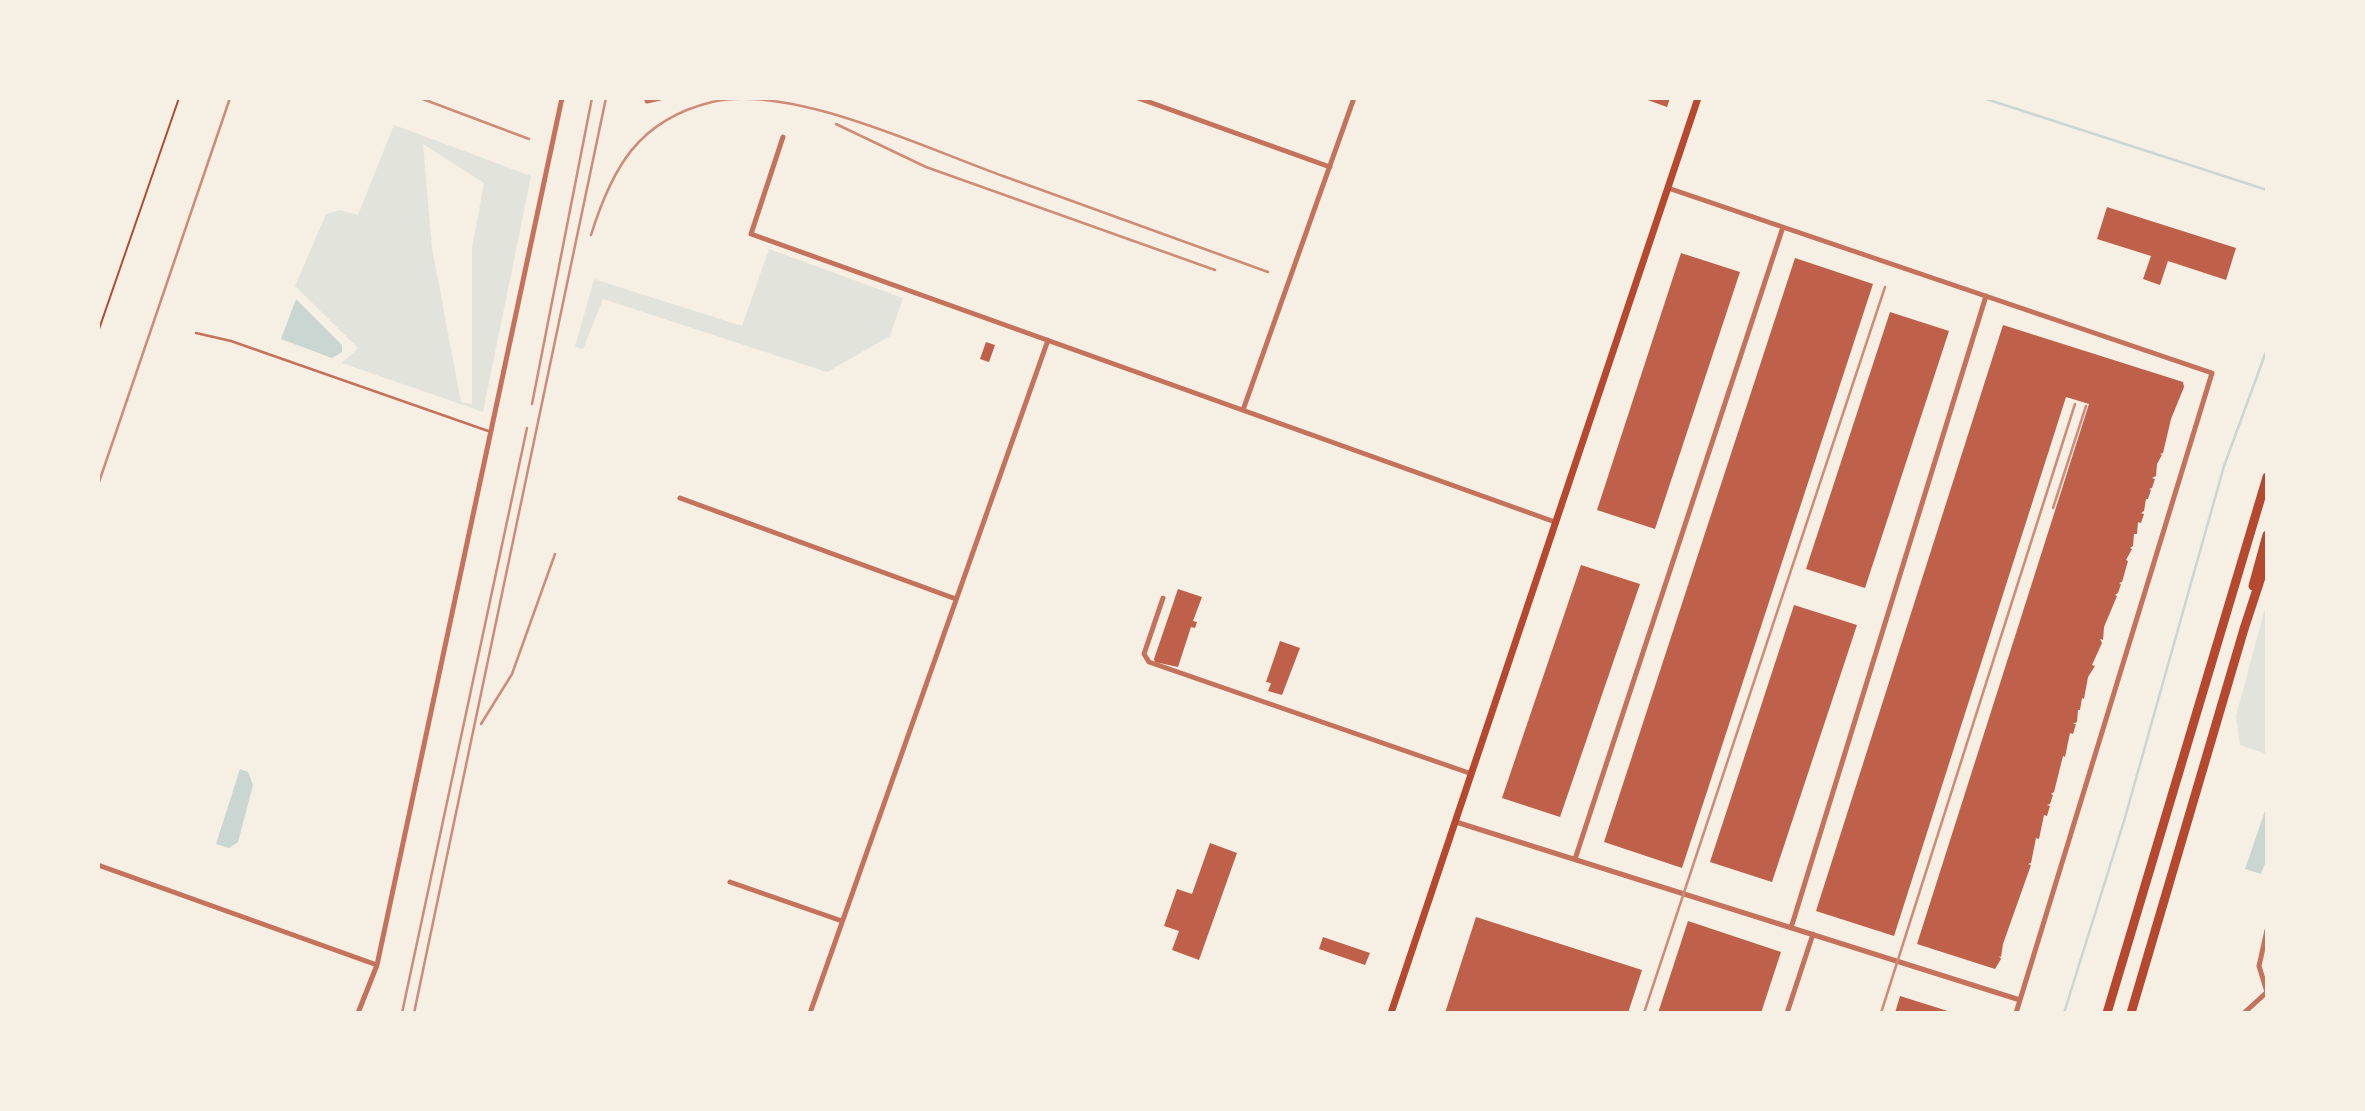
<!DOCTYPE html>
<style>
body{margin:0}
#map{position:relative;width:2365px;height:1111px;overflow:hidden;background:#f6efe4;font-family:"DM Sans",sans-serif}
canvas{display:block}
.frame{position:absolute;inset:0;border:100px solid #f6efe4;pointer-events:none}
</style>
<div id="map">
<canvas width="2365" height="1111"></canvas>
<div class="frame"></div>
</div>
<script>
const ctx = document.querySelector('canvas').getContext('2d');
ctx.lineJoin = 'round';
function fill(path, color) {
  ctx.fillStyle = color;
  ctx.fill(path, 'evenodd');
}
function trace(path, color, width, dash) {
  ctx.strokeStyle = color;
  ctx.lineWidth = width;
  ctx.lineCap = dash ? 'butt' : 'round';
  ctx.setLineDash(dash || []);
  ctx.stroke(path);
}
fill(new Path2D(`
 M394 125 531 176 483 412 342 363 358 348 295 286 326 214 340 210 358 215ZM423 144 484 183 472 248V404L461 402 432 248Z
 M769 249 903 298 890 336 827 372 603 299 583 349 575 347 594 279 742 326Z
 M2267 601V754L2240 745 2236 716Z`), '#e2e4dc');
fill(new Path2D(`
 M296 299 342 345V352L332 358 281 339Z
 M240 769 248 772 253 785 238 842 229 848 216 844Z
 M2267 805V858L2261 874 2245 869Z`), '#c9d6d2');
trace(new Path2D(`
 M1983 98 2267 190
 M2064 1013 2124 821 2224 466 2267 349`), '#c9d6d2', 2.5);
fill(new Path2D(`
 M1642 98H1670L1667 107Z
 M2107 207 2236 248 2226 280 2168 261 2160 285 2143 279 2151 256 2097 239Z
 M1681 253 1740 272 1655 529 1597 510Z
 M1795 258 1873 284 1682 868 1604 842Z
 M1890 312 1949 331 1865 588 1806 569Z
 M2003 325 2183 382 2184 387 2171 419 2163 453 2160 454 2162 455 2157 464 2156 476 2152 478 2155 479 2152 488 2149 489 2151 490 2148 499H2146L2144 511 2141 513 2144 514 2141 523 2138 522 2137 534H2134L2133 546 2130 548 2132 549 2126 560 2128 561 2122 582 2119 583 2121 584 2118 593 2115 595 2117 596 2104 627 2103 640 2100 639 2102 643 2092 665 2095 666 2088 677 2084 699 2082 698 2080 710H2078L2077 722 2073 724H2076L2073 734 2070 733 2065 757 2063 756 2054 792 2051 794 2053 795 2050 804 2047 805 2050 806 2047 816 2044 815 2039 839 2036 838 2031 863 2028 864 2031 865 2003 944 2001 957 1999 956 2001 959 1995 969 1917 944 2089 404 2066 397 1894 936 1816 911Z
 M986 342 995 345 989 362 980 359Z
 M1581 565 1640 584 1560 817 1502 798Z
 M1178 589 1202 597 1193 621 1197 622 1195 628 1191 627 1178 667 1155 662 1154 659Z
 M1794 605 1857 625 1772 882 1710 862Z
 M1280 641 1300 648 1282 695 1268 691 1271 683 1266 682Z
 M1210 843 1237 853 1199 960 1172 950 1179 931 1164 926 1177 889 1192 894Z
 M1476 917 1642 970 1628 1013H1445Z
 M1688 921 1781 952 1761 1013H1658Z
 M1323 937 1370 953 1365 965 1319 949Z
 M1900 996 1951 1012V1013H1895Z`), '#bf614a');
trace(new Path2D(`
 M98 332 179 98`), '#b5482f', 2);
trace(new Path2D(`
 M196 333 231 341 491 432`), '#c5725c', 2.5);
trace(new Path2D(`
 M1138 98 1330 167
 M647 101 660 98
 M783 137 751 234 1555 522
 M1668 188 2212 373 2016 1013
 M1243 410 1354 98
 M680 498 956 599
 M1163 598 1144 654 1149 662 1472 774
 M1456 822 2020 1000
 M1575 859 1783 227
 M98 865 377 965
 M730 882 842 921
 M1791 928 1986 296
 M2267 992 2259 966 2267 930
 M358 1013 377 965 562 98
 M810 1013 1048 340
 M1787 1013 1813 934
 M2244 1013 2267 992`), '#c5725c', 5);
trace(new Path2D(`
 M1391 1013 1698 98`), '#b5482f', 7);
trace(new Path2D(`
 M2253 586 2267 535
 M2107 1013 2267 477
 M2131 1013 2244 629 2267 559`), '#b5482f', 9);
trace(new Path2D(`
 M420 98 529 139
 M836 124 926 167 1215 270
 M591 235C612 168 638 120 712 102 790 83 927 149 1003 176 1091 208 1179 240 1268 272
 M532 404 592 98
 M98 485 230 98
 M2053 508 2086 406
 M481 724 512 674 555 554
 M402 1013 527 428
 M414 1013 606 98
 M1644 1013 1885 287
 M1881 1013 2075 404`), '#cf8b77', 2.5);
</script>
